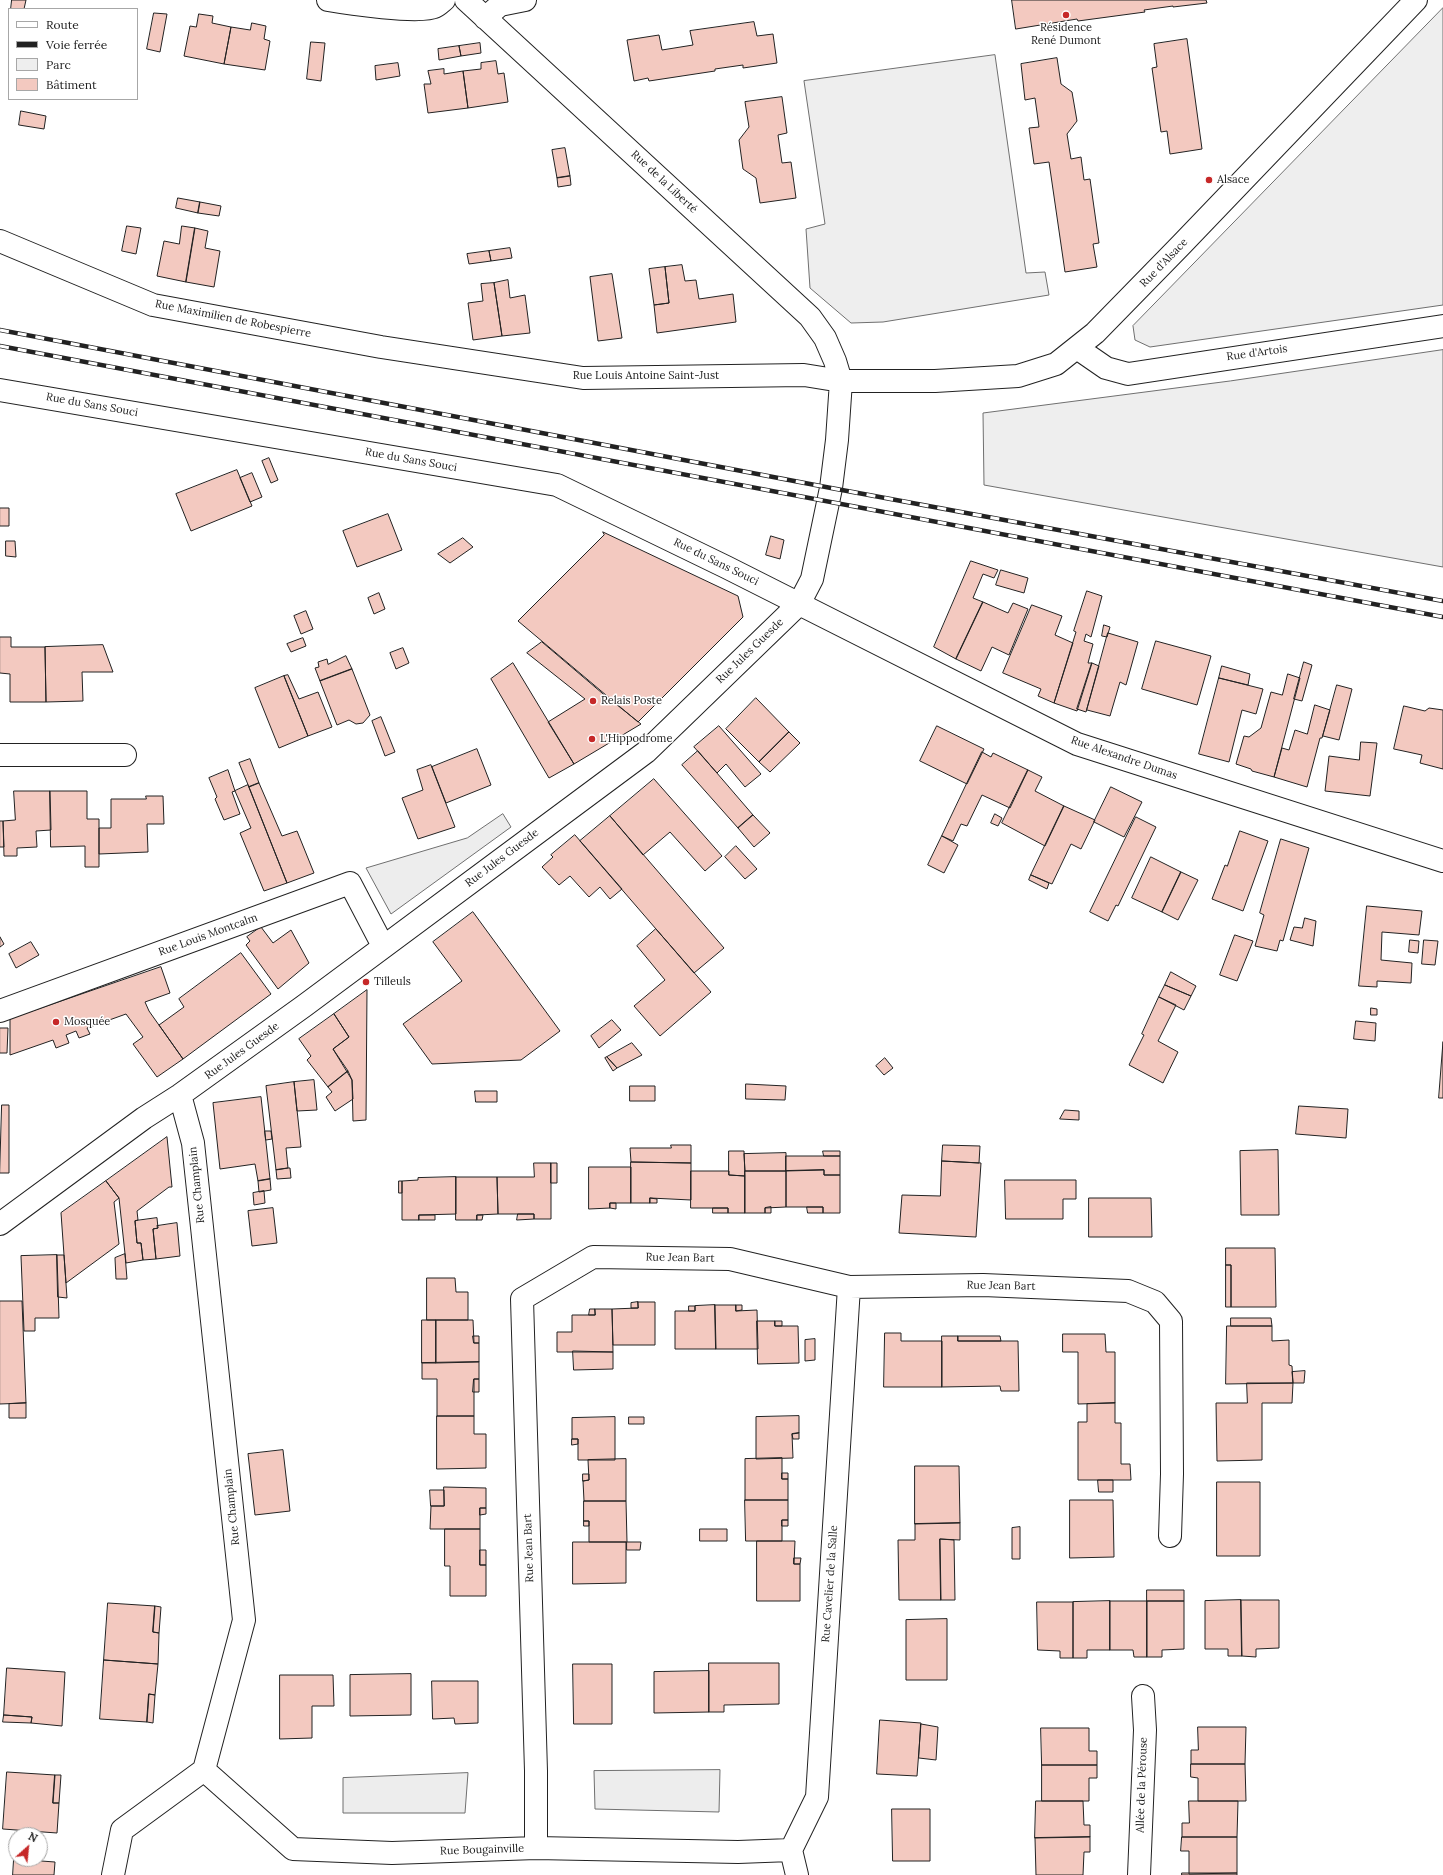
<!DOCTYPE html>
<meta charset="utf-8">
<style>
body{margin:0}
#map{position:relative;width:1443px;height:1875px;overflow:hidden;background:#fff;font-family:Lora,serif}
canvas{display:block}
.legend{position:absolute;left:8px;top:8px;width:130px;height:92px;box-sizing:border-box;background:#fff;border:1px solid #a7a7a7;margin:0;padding:5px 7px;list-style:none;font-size:12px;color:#222}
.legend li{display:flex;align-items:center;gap:8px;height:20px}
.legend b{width:20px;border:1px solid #a7a7a7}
.north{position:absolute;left:8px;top:1827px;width:40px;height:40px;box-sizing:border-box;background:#fff;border:1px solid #a7a7a7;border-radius:50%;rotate:27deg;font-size:11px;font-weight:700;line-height:16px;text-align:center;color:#222}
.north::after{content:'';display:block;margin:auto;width:14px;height:18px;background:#c62828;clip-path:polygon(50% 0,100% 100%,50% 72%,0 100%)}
</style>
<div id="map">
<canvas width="1443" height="1875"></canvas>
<ul class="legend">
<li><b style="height:5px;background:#fff"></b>Route</li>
<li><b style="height:5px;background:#222"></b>Voie ferrée</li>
<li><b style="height:11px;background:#eee"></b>Parc</li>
<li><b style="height:11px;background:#f3c9c0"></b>Bâtiment</li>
</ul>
<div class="north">N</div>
</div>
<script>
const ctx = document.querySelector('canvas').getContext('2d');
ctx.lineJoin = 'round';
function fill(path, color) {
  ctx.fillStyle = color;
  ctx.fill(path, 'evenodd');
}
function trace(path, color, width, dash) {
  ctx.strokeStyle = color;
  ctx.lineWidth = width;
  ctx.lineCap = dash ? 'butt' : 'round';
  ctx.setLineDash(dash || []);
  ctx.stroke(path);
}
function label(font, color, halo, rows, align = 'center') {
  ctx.font = font + ' Lora,serif';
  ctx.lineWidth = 3;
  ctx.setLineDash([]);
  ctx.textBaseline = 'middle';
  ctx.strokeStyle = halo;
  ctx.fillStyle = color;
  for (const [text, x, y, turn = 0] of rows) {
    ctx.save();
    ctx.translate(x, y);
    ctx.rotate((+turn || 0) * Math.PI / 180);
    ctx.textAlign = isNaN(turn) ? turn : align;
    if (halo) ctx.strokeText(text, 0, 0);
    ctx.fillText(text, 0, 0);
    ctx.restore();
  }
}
const green = new Path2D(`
 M1443 8V305L1150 347 1135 340 1133 326Z
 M995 55 1026 273 1045 272 1049 295 883 322 851 323 810 288 806 229 825 224 804 81Z
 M1443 350V567L984 485 983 413 1230 381Z`);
fill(green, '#eee');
trace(green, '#6f6f6f', 1);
const parking = new Path2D(`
 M503 814 511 827 391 914 366 868 467 838Z
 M720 1770 719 1812 595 1809 594 1771Z
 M468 1773 465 1813H343V1778Z`);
fill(parking, '#ededed');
trace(parking, '#6f6f6f', 1);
const building = new Path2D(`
 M12 0H26L24 9H11Z
 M1012 0H1206L1207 3 1173 7V6L1144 10 1145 12 1078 21 1077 19 1016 29Z
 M154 13 167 14 160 52 147 49Z
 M199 14 213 16 212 23 231 27 224 64 184 56 190 26 196 27Z
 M754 22 757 36 773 34 777 63 743 68V65L715 69V71L649 81 648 78 634 81 627 40 659 35 662 50 693 45 690 31Z
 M252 23 266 26 264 39 270 41 265 70 224 64 231 27 250 30Z
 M1187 39 1202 149 1170 154 1167 131 1161 132 1152 68 1157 67 1154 44Z
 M311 42 325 43 321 81 307 79Z
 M480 43 481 53 461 56 459 46Z
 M459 46 461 56 439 60 438 49Z
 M1057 58 1061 84 1072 92 1077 121 1067 134 1071 159 1081 157 1084 180 1090 179 1099 243 1093 244 1097 267 1065 272 1049 162 1034 164 1029 128 1039 127 1035 98 1025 100 1021 64Z
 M496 61 498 74 504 73 508 102 468 108 463 71 481 69V63Z
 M398 63 400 76 376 80 375 66Z
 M444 69V74L463 71 468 108 428 113 424 84H431L428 71Z
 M782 97 787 133 778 135 782 163 791 162 796 198 760 203 756 178 743 169 739 140 749 127 745 102Z
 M21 111 46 116 44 129 19 125Z
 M565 148 570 176 557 178 552 150Z
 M570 176 571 185 558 187 557 178Z
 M178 198 200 202 198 213 176 208Z
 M200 202 221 206 219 216 198 213Z
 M127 226 141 228 136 254 122 251Z
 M182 226 195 228 186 282 157 276 164 241 179 244Z
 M195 228 208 231 205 248 220 251 214 287 186 282Z
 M510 248 512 258 491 261 489 251Z
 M489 251 491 261 469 264 467 254Z
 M682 265 685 281 696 280 699 299 733 294 736 322 657 333 654 305 669 303 665 267Z
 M665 267 669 303 654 305 649 269Z
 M612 274 622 338 598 341 590 277Z
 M508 280 510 298 525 295 530 333 502 336 494 283Z
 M494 283 502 336 473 340 468 303 483 301 481 284Z
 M269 458 278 480 271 483 262 461Z
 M237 470 252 506 191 531 176 494Z
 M252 473 262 497 250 502 240 478Z
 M0 508H9V526H0Z
 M388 514 402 550 357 567 343 531Z
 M603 532 738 596 743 617 638 722 518 621 604 535Z
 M771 536 784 540 780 559 766 555Z
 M463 538 473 547 450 563 438 554Z
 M6 541H15L16 557 6 556Z
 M971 561 998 570 994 578 983 574 973 598 983 602 956 659 934 647Z
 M1001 570 1028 578 1024 593 996 585Z
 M1087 591 1102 596 1091 637 1086 634 1084 641 1093 644 1088 663H1092L1077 711 1054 703 1076 632 1074 631Z
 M379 593 385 609 374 614 368 598Z
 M983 602 1008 613 1013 603 1028 609 1009 655 992 647 981 671 956 659Z
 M1032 605 1062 616 1055 635 1073 643 1054 703 1038 696 1041 689 1003 673Z
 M306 611 313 629 301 634 294 616Z
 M1104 625 1110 627 1107 637 1102 636Z
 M1108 633 1138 642 1126 685 1120 682 1110 716 1087 710Z
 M0 637H11V647H45L46 702H10V674L0 673Z
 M303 638 306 646 291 652 287 644Z
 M1156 641 1211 656 1197 705 1142 689Z
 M542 642 602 693 641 724 574 764 548 722 585 699 527 653Z
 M103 645 113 672H82L83 701 46 702 45 647Z
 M403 648 409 663 396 669 390 653Z
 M346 656 352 669 320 681 315 668 319 667 318 662 327 659 328 664Z
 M1304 662 1312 665 1302 701 1294 699Z
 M513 663 574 764 549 778 491 679Z
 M1092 663 1099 666 1086 712 1077 709Z
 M1222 666 1250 674 1248 685 1219 678Z
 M352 669 370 715 363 723 356 724 349 720 337 725 320 681Z
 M1288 674 1300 678 1274 777 1252 771 1251 769 1236 764 1244 736 1249 737 1261 728 1271 692 1282 695Z
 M288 675 299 699 318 692 332 727 308 736 284 676Z
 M284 676 308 736 279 748 255 688Z
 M1219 678 1263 689 1256 714 1242 710 1229 762 1199 754Z
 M1337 685 1352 689 1339 740 1323 736Z
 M756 698 789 732 759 762 726 729Z
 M1315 705 1330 710 1322 738H1320L1307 787 1274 777 1282 748 1289 750 1295 730 1307 734Z
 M1404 706 1425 711 1429 708 1443 710V769L1420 763 1422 755 1394 749Z
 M381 717 395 752 385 756 372 721Z
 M719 726 761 774 745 787 726 764 717 773 694 747Z
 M937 726 984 749 967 784 920 761Z
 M789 732 800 743 770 772 759 762Z
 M1361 742 1377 743 1370 796 1325 791 1329 756 1359 760Z
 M477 749 491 785 446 803 432 767Z
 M698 751 753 815 738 828 682 765Z
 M982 752 991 757 993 753 1028 770 1010 808 982 795 967 826 961 824 953 841 942 836Z
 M250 759 259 783 249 787 239 763Z
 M431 765 455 827 418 839 402 798 423 790 417 770Z
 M228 770 235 791 232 792 240 814 224 820 215 799 217 797 209 778Z
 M1028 770 1042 777 1035 791 1064 806 1045 846 1002 823Z
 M654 779 722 856 705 871 670 832 643 855 610 816Z
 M259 783 282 836 297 831 314 873 287 883 249 787Z
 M248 785 287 883 264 891 240 833 251 828 235 791Z
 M1111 787 1142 802 1124 837 1094 822Z
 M14 791H50L51 830 36 831 37 847 17 848V856H4L3 821 15 820Z
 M50 791H87V819H99V867H85V846L51 847Z
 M146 796H163L164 824H147L148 852 99 854V828H111V799H146Z
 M1064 806 1095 820 1081 849 1071 844 1052 884 1031 875Z
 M995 814 1002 818 998 826 991 823Z
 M753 815 770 833 754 847 738 828Z
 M610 816 724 948 694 973 580 841Z
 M1136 817 1156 827 1118 906 1116 905 1108 921 1090 912Z
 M0 821H3L4 847H0Z
 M1240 831 1268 841 1243 911 1212 899 1225 865 1227 866Z
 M575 835 622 889 610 899 600 887 589 897 570 876 559 885 542 867 553 857 551 855Z
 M942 836 958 845 944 873 928 865Z
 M1281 839 1309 848 1283 941 1280 940 1277 951 1255 946 1264 915 1260 913Z
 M736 846 757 869 745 879 725 857Z
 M1151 857 1181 872 1162 912 1132 898Z
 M1181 872 1198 880 1178 920 1162 912Z
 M1031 875 1049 883 1047 889 1029 880Z
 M1367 906 1422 911 1419 935 1382 932 1381 960 1412 963 1411 983 1377 981V987L1359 986Z
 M473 912 560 1031 521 1060 432 1064 403 1024 462 981 433 942Z
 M1305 918 1316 921 1313 946 1290 940 1294 927 1302 928Z
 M261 927 273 943 291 930 309 963 278 989 246 945 250 941 247 937Z
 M656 929 711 992 660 1036 634 1006 665 980 637 946Z
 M1235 935 1253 941 1237 981 1220 975Z
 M0 937 4 944 0 947Z
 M1410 940 1419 941 1418 953 1409 952Z
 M1424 940 1438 941 1435 965 1422 964Z
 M31 942 39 955 16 968 9 954Z
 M241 953 271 994 183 1059 159 1025 184 1007 179 999Z
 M161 967 170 993 145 1002 149 1011 183 1059 157 1077 133 1044 143 1037 126 1014 87 1028 90 1034 79 1038 76 1031 66 1035 69 1043 56 1048 53 1040 10 1055V1019Z
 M1171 972 1196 986 1191 996 1165 985Z
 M1165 985 1191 996 1184 1010 1159 997Z
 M367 990 366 1120 353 1121 352 1080 333 1049 349 1037 334 1014Z
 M1159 997 1176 1005 1158 1041 1178 1052 1163 1083 1129 1065 1144 1035 1142 1034Z
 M1371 1008 1377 1009V1015H1371Z
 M334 1014 349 1037 333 1049 348 1071 328 1087 307 1060 311 1056 299 1039Z
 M612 1020 621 1030 599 1048 591 1036Z
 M1356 1021 1376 1023 1375 1041 1354 1039Z
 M0 1028H8L7 1053H0Z
 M1443 1042V1098H1439Z
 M632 1043 642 1055 617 1068 607 1057Z
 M607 1057 617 1068 613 1071 605 1058Z
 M885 1058 893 1068 884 1075 876 1066Z
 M348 1071 352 1080 353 1099 335 1111 326 1097 332 1092 328 1087Z
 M314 1080 317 1110 297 1111 294 1082Z
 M294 1082 301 1147 286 1148 288 1168 276 1170 266 1086Z
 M746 1084 786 1086 785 1100 746 1099Z
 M630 1086H655V1101H630Z
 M475 1091H497V1102H476Z
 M261 1097 270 1179 258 1181 255 1164 220 1169 213 1103Z
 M2 1105H9V1173H0Z
 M1299 1106 1348 1109 1346 1138 1296 1134Z
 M1065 1110 1079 1111V1120L1060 1119Z
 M265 1131H271L272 1139 266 1140Z
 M167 1137 172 1187H169L137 1211 138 1220 135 1221 137 1243H141L143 1260 126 1263 119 1198 106 1181Z
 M671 1145H691V1163L631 1162 630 1148H671Z
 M943 1145 980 1146 979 1163 942 1161Z
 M1278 1150 1279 1215H1241L1240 1151Z
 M729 1151H744L745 1176 729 1175Z
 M823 1151H840V1156H824Z
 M786 1153V1171H745L744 1154Z
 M786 1156H840V1175H824V1170L786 1171Z
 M942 1161 981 1163 976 1237 899 1233 902 1195 940 1196Z
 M631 1162 691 1163V1200L650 1198V1203H631Z
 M534 1163H551V1219H534V1214H498L497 1177H534Z
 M551 1163H557V1183H551Z
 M589 1167H631V1203H610V1208L589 1209Z
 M288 1168H290L291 1178 277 1179 276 1170Z
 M824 1170V1175H840V1213H823V1207H786V1171Z
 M691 1171H729V1175L745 1176V1213H728V1208H691Z
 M745 1171H786V1207L765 1208V1213H745Z
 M456 1177H497L498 1214 477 1215V1220H456Z
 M456 1177V1214L419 1215V1220H402V1181L418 1180V1178Z
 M270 1179 271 1190 259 1192 258 1181Z
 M1005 1180H1076V1199H1063V1219H1006Z
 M106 1181 119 1198 114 1202 119 1244 66 1283 61 1213Z
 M399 1181H402V1193H399Z
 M264 1191 265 1203 254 1205 253 1193Z
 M650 1198 657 1199V1203H650Z
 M1089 1198H1151L1152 1237H1089Z
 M610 1203H616V1209L610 1208Z
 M771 1207V1213H765V1208Z
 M807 1207H823V1213H808Z
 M273 1208 277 1243 252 1246 248 1211Z
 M713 1208H728V1213H713Z
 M518 1214H534V1219L517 1220Z
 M419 1215H435V1220H419Z
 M477 1215H483L482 1220H477Z
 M157 1218 158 1228 153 1229 156 1259 143 1260 141 1243H137L135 1221Z
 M177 1223 180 1256 156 1259 153 1229 158 1228 157 1226Z
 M1226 1248H1275L1276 1307H1231V1265H1226Z
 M125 1254 127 1279H116L115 1258Z
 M57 1255H64L67 1298 58 1297Z
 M57 1255 59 1318H35V1331H24L21 1256Z
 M1226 1265H1231V1307H1226Z
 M427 1278H455L456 1292H468V1320H427Z
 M0 1301H22L26 1403 0 1404Z
 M638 1302H655V1345H613L612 1309 638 1308Z
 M638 1302V1308H631V1303Z
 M715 1305 716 1349H675V1311H695V1306Z
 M715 1305H736V1311L757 1310 758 1349H716Z
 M736 1305H742V1310L736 1311Z
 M689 1306H695V1311H689Z
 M590 1309H595V1315H589Z
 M595 1309H612L613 1352H557V1332H572V1315H595Z
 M1231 1318H1271L1272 1326H1231Z
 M422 1320H436V1363H422Z
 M436 1320H473L474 1343H479V1362L436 1363Z
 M757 1321H775V1326H798L799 1363 758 1364Z
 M775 1321H782V1326H775Z
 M1227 1326H1272V1341L1289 1340V1365L1292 1366 1293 1383 1226 1384Z
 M885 1333H901V1341H942V1387H884Z
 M1063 1334H1105L1106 1352H1115V1403L1078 1404V1352H1063Z
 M473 1336H479V1343H474Z
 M942 1336H958V1341H1018L1019 1391H1001L1000 1386 942 1387Z
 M958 1336H1000L1001 1341H958Z
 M815 1339V1360L805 1361V1340Z
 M573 1351 613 1352V1369L574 1370Z
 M479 1362V1379H474V1416H437V1379H422V1363Z
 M1305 1371 1304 1383H1293L1292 1372Z
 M474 1379H479V1392H473Z
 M1247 1383H1293L1292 1403H1262V1460L1217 1461 1216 1403H1247Z
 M26 1403V1418H9V1404Z
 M1115 1403V1423H1121V1464H1130L1131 1480H1078V1422H1087V1404Z
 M437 1416H474V1434H486V1468L437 1469Z
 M799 1416V1433L792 1434 793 1458 756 1459V1417Z
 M615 1417V1460H578V1439H572V1418Z
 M629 1417H644V1424H629Z
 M799 1433V1439H793L792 1434Z
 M572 1439H578V1444L572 1445Z
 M283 1450 290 1511 255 1515 248 1454Z
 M782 1458V1479H788V1500H745V1459Z
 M626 1459V1501H584L583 1481 589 1480 588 1460Z
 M915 1466H959L960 1523 915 1524Z
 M782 1473H788V1479H782Z
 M583 1474H589V1480L583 1481Z
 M1098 1480H1113V1492H1099Z
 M1217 1482H1260V1556H1217Z
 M444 1487 486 1488V1508H480V1529H430L431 1506H444Z
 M430 1490H444V1506H431Z
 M745 1500H788V1520H782V1541H746Z
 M1070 1500H1113L1114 1557 1070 1558Z
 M584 1501H626L627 1542H589V1521H584Z
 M480 1508H486V1514L480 1515Z
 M782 1520H788V1526H782Z
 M584 1521H589V1526H584Z
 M960 1523V1540L940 1539 941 1600H899L898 1540H915V1524Z
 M1020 1527V1559H1012V1528Z
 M445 1529H480V1565H486V1596H450V1566H445Z
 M700 1529H727V1541H700Z
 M940 1539 954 1540 955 1600H941Z
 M757 1541H795L794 1564H800V1601H757Z
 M573 1542H626V1583L573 1584Z
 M627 1542H641L640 1550H627Z
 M480 1550H486V1565H480Z
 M794 1558H801L800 1564H794Z
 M1147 1590H1184V1601H1147Z
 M1241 1600 1242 1656H1228V1649H1205V1601Z
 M1241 1600H1279V1648L1256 1649V1657L1242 1656Z
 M1110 1601V1650H1087V1658H1073V1602Z
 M1110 1601H1147V1657H1134L1133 1650H1110Z
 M1147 1601H1184V1649L1162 1650V1657H1147Z
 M1037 1602H1073V1658H1060V1651L1038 1650Z
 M108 1603 155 1606 153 1632 159 1633 158 1664 104 1660Z
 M155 1606 161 1607 159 1633 153 1632Z
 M947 1619V1680H906V1620Z
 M104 1660 158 1664 155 1695 149 1694 147 1722 100 1719Z
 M709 1663H779V1704L724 1705V1712H709Z
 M573 1664H612V1724H574Z
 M7 1668 65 1672 62 1726 31 1723 32 1717 4 1715Z
 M709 1671V1712L654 1713V1672Z
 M411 1674V1715L350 1716V1675Z
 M280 1675H333L334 1706H312V1738L280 1739Z
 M432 1681H478V1723L455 1724 454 1718 433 1719Z
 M149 1694 155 1695 153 1723 147 1722Z
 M4 1715 32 1717 31 1723 3 1722Z
 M880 1720 921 1723 917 1776 877 1774Z
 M921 1724 938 1727 936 1760 919 1758Z
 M1198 1727H1246L1245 1764H1191V1750H1198Z
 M1041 1728H1089V1751H1097V1765H1042Z
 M1191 1764H1245L1246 1801H1198V1778L1191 1777Z
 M1042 1765H1097V1778H1089V1801H1042Z
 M7 1772 55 1775 53 1803H59L57 1833 3 1829Z
 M55 1775H61L59 1803H53Z
 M1036 1801H1083L1084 1825H1090V1837L1035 1838Z
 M1189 1801H1238L1237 1837H1182V1823H1189Z
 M892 1809H930V1861H893Z
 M1090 1837V1852H1084L1083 1875H1036L1035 1838Z
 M1182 1837H1237V1873L1189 1874V1851H1181Z
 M14 1859 55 1862 54 1875H13Z
 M1182 1873H1237V1875H1182Z`);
fill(building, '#f3c9c0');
trace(building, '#222', 1);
const minor = new Path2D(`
 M328 0C345 3 421 14 434 7 438 6 441 2 444 0
 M485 18 500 5 525 0
 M0 241 153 305 381 347 583 378 804 375 841 381H935L1018 376 1056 364 1095 333 1181 245 1416 0
 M1077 348 1106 368 1128 374 1443 326
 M0 390 557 485 726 567 1077 744 1443 861
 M0 755H125
 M0 1011 350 883 383 946
 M0 1224 144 1118 180 1095 304 1006 646 752 799 604 812 579 831 488 837 440 841 381 835 361 825 338 810 317 466 0
 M204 1770 293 1849 392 1853 536 1848 738 1852 791 1850
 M536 1848V1771L522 1299 593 1257 730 1259 849 1287 983 1285 1128 1291 1155 1302 1171 1321 1172 1474 1170 1536
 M113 1875 122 1830 204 1770 244 1620 193 1143 180 1095
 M797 1875 791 1850 817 1797 849 1287
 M1139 1875 1145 1730 1143 1696`);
trace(minor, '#222', 24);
trace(minor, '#fff', 22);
const rail = new Path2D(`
 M0 330 831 488 1443 601
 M0 346 1443 617`);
trace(rail, '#222', 4.5);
trace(rail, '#fff', 3, [9]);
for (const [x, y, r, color] of [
 [1066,15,4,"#c62828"],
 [1209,180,4,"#c62828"],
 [593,701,4,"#c62828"],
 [592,739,4,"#c62828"],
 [366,982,4,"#c62828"],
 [56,1022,4,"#c62828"]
]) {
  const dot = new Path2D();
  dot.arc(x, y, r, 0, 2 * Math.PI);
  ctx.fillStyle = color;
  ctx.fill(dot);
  trace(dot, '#fff', 1.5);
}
label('11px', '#222', '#fff', [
 ["Résidence",1066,28,"center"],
 ["René Dumont",1066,41,"center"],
 ["Alsace",1217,180],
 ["Relais Poste",601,701],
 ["L'Hippodrome",600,739],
 ["Tilleuls",374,982],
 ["Mosquée",64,1022]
], 'left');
label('11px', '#222', '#fff', [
 ["Rue de la Liberté",664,182,43],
 ["Rue d'Alsace",1164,263,-46],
 ["Rue Maximilien de Robespierre",233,319,11],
 ["Rue d'Artois",1257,353,-8],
 ["Rue Louis Antoine Saint-Just",646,376],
 ["Rue du Sans Souci",92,405,10],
 ["Rue du Sans Souci",411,460,10],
 ["Rue du Sans Souci",716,562,26],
 ["Rue Jules Guesde",750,651,-44],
 ["Rue Alexandre Dumas",1124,758,19],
 ["Rue Jules Guesde",502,858,-37],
 ["Rue Louis Montcalm",208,935,-20],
 ["Rue Jules Guesde",242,1051,-36],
 ["Rue Champlain",197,1185,-96],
 ["Rue Jean Bart",680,1258,1],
 ["Rue Jean Bart",1001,1286,1],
 ["Rue Champlain",232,1507,-96],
 ["Rue Jean Bart",529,1548,-92],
 ["Rue Cavelier de la Salle",830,1584,-86],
 ["Allée de la Pérouse",1142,1785,-88],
 ["Rue Bougainville",482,1850,-2]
]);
</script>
